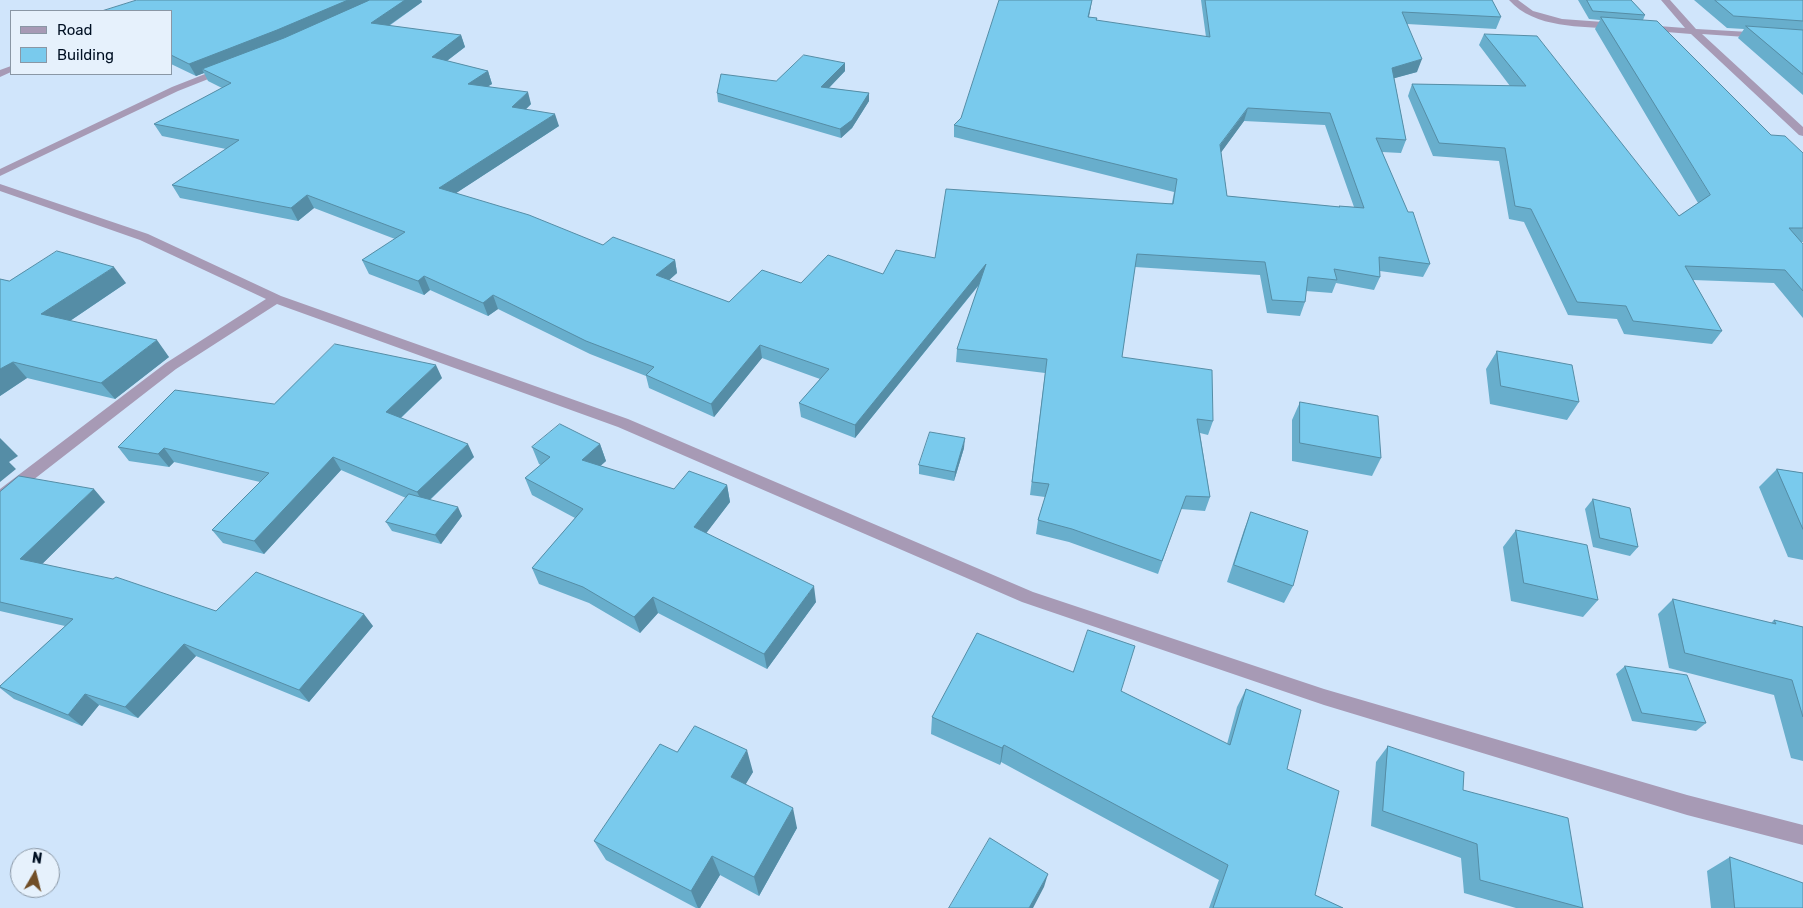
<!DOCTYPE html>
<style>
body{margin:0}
#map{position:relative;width:1803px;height:908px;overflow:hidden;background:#d0e5fb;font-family:Rubik,sans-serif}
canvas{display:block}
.legend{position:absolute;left:10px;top:10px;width:162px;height:65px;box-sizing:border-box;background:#e6f1fc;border:1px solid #8a97a5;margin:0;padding:6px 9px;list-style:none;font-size:15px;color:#001023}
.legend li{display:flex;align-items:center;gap:10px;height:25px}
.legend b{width:25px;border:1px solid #8a97a5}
.north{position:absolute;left:10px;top:848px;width:50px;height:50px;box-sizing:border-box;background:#e6f1fc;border:1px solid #8a97a5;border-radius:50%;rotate:8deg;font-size:14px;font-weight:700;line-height:20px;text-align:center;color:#001023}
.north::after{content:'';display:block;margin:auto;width:18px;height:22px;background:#714e27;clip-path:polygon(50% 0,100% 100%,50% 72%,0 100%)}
</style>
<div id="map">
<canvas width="1803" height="908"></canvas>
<ul class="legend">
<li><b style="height:6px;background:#a79ab5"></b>Road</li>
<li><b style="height:14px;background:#79caed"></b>Building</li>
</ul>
<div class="north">N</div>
</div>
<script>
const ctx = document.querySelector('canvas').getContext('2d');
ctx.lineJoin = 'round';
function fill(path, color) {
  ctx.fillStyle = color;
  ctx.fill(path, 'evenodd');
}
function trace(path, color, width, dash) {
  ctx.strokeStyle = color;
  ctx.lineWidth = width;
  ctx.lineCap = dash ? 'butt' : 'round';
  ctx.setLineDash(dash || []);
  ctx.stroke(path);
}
fill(new Path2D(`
 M1509 0H1518L1533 11 1562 19 1617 23 1621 26 1617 29C1581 26 1535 29 1509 0Z
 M1661 0H1670L1696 29 1803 35V41L1702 34 1803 127V136L1799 135 1691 34 1642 30V26L1645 25 1685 28Z
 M11 66V72L0 77V70Z
 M223 67 226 68V72L178 91 0 176V169L172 87Z
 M0 184 148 234 281 296 628 419 1033 592 1324 689 1687 795 1803 825V845L1687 815 1324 705 1022 602 618 427 277 304 176 369 6 501 0 503V489L166 363 266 299 140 240 0 191Z`), '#a79ab5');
fill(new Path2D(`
 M137 0H421L422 2 389 26 461 35 465 47 447 61 488 71 492 84 488 86 531 104 526 109 559 126 456 193 603 245 675 260 677 273 669 280 729 302 801 283 883 274 935 258 1172 203 1174 192 954 137V125L1091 6 1089 17 1097 18V21L1206 37 1201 0H1492L1501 17 1496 29 1407 24 1417 72 1394 78 1406 140 1401 153 1382 152 1430 264 1423 277 1380 271V277L1374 290 1336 283 1332 293 1306 291 1305 302 1300 316 1267 313 1260 275 1135 267 1122 357 1213 421 1208 435 1200 433 1210 497 1205 511 1181 509 1158 574 1069 542 1036 534 1038 520 1045 497 1030 495 1045 373 956 362 957 349 979 285 855 438 801 417 799 403 820 379 762 358 714 417 649 388 646 376 590 354 498 309 488 316 430 290 424 295 369 274 362 260 395 239 314 208 298 221 180 198 172 185 226 149 162 136 154 124 222 88 208 81 204 73 196 76 171 64V11ZM1244 121 1325 125 1354 207 1339 206V207L1227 196 1221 152Z
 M1578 0H1631L1645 15 1643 20 1771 135 1803 153V242H1801L1803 244V318L1774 283 1693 280 1722 331 1712 344 1624 334 1617 319 1568 315 1524 222 1509 219 1499 161 1433 156 1408 96 1412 84 1510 86 1479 45 1484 34 1679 216 1698 203 1595 29 1600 20 1589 19Z
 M1694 0H1803V95L1738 38 1744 29 1727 28Z
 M845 63V71L829 88 869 93V101L852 128 841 138 718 102 717 93 776 81Z
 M0 279 9 281 126 283 70 321 169 357 115 399 27 378 0 396Z
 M1497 351 1579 402 1567 420 1490 404 1486 369Z
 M442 378 401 418 474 457 430 500 462 516 441 544 392 531 386 522 406 498 341 470 264 554 223 543 212 530 260 482 174 462 169 467 129 461 118 447 274 404Z
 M1300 402 1381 458 1372 476 1292 461V420Z
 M600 444 606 461 600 466 674 489 727 485 730 502 706 533 816 602 767 669 658 613 640 633 589 603 539 584 532 568 575 518 532 495 525 478 541 465 539 464 532 447Z
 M964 448 954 481 919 474V465Z
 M1777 469 1803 473V560L1788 557 1759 487Z
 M0 492 105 502 42 564 216 611 373 626 309 702 196 656 138 718 99 705 82 726 14 699 0 688V686L65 626 0 611Z
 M1593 499 1638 547 1630 556 1593 547 1585 509Z
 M1251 512 1293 586 1284 603 1227 582 1244 530Z
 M1516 530 1598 600 1583 617 1511 601 1503 547Z
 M1673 599 1771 623 1774 620 1803 627V761L1791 758 1774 695 1669 668 1658 614Z
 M1625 666 1706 723 1696 731 1632 721 1616 674Z
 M1073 672 1121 691 1227 744 1237 707 1246 689 1287 769 1315 895 1343 908H1209L1219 880 1001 762 1000 765 931 734 932 717Z
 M1388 746 1463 790 1583 908H1516L1464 893 1461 858 1371 826 1376 762Z
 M677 752 753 772 745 784 797 828 759 896 720 875 700 908H696L606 860 594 841Z
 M1730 857 1803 908H1711L1707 871Z`), '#68aecc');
fill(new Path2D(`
 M348 0H379L282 42 202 69 204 73 196 76 189 64Z
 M405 0H421L422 2 375 35 371 23Z
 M1092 0 1091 6 1086 29 1088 17Z
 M461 35 465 47 436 69 432 57Z
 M1422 59 1417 72 1388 80 1392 68Z
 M845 63V71L822 95 821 87Z
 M488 71 492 84 472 96 468 84Z
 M528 92 531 104 516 119 512 107Z
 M869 93V101L852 128 841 138 840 129Z
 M1248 108 1244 121 1217 158 1220 145Z
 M555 114 559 126 444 201 439 188Z
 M307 195 314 208 298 221 291 208Z
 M675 260 677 273 659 289 656 275Z
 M986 264 985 277 855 438V425Z
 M114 267 126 283 55 331 41 314Z
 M424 276 430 290 424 295 418 281Z
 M493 295 498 309 488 316 483 303Z
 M157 340 169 357 115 399 101 383Z
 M760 345 762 358 714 417 711 404Z
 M13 362 27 378 0 396V369Z
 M436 365 442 378 393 425 386 412Z
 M0 438 18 456 9 462 16 469 0 482Z
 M965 438 964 448 954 481 955 472Z
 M468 444 474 457 424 505 417 492Z
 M600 444 606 461 588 477 582 460Z
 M164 448 174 462 169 467 158 454Z
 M333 457 341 470 264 554 254 541Z
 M727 485 730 502 698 544 694 527Z
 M94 489 105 502 34 572 20 559Z
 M458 507 462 516 441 544 435 535Z
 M814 586 816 602 767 669 764 654Z
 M653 597 658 613 640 633 634 617Z
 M364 614 373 626 309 702 299 690Z
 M184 644 196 656 138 718 125 707Z
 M85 694 99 705 82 726 68 715Z
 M1004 745 1001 762 1000 765 1002 748Z
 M747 750 753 772 737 799 731 777Z
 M793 808 797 828 759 896 754 877Z
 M712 856 720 875 700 908H698L691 891Z
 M1048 874 1044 887 1033 908H1029Z`), '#558da6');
const building = new Path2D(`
 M137 0H348L277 30 189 64 171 55V11H102Z
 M370 0H405L371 23 461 35 432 57 488 71 468 84 528 92 512 107 555 114 439 188 529 215 603 245 613 237 675 260 656 275 729 302 762 270 801 283 828 255 883 274 896 250 935 258 946 189 1173 204 1177 179 954 125 961 118 999 0H1092L1088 17 1097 18 1096 20 1210 37 1205 0H1492L1501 17 1402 12 1422 59 1392 68 1406 140 1376 138 1408 212H1413L1430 264 1379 257 1380 277 1334 269 1337 280 1308 277 1305 302 1272 300 1265 262 1137 254 1122 357 1212 370 1213 421 1197 419 1210 497 1186 496 1162 561 1072 529 1038 520 1049 484 1032 482 1047 359 957 349 986 264 855 425 799 403 829 369 760 345 711 404 646 375 654 367 586 341 493 295 483 303 424 276 418 281 362 260 405 232 307 195 291 208 172 185 239 140 154 124 231 83 202 69 284 38ZM1248 108 1330 113 1364 208 1339 206 1340 207 1227 196 1220 145Z
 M1587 0H1631L1645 15 1593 11Z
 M1715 0H1803V21L1734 16Z
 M1601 17 1657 21 1771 135 1785 136 1803 153V228H1789L1803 244V291L1785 270 1685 266 1722 331 1633 321 1626 306 1577 302 1531 209 1515 206 1505 148 1439 143 1412 84 1526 86 1484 34 1537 36 1679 216 1710 195Z
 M1746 26 1803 30V74Z
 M804 55 845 63 821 87 869 93 852 120 840 129 717 93 721 74 776 81Z
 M57 251 114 267 41 314 157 340 101 383 13 362 0 369V279L9 281Z
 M335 344 436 365 386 412 468 444 417 492 333 457 254 541 212 530 269 473 164 448 158 454 118 447 175 390 274 404Z
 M1497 351 1572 365 1579 402 1501 386Z
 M1300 402 1378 416 1381 458 1300 443Z
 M560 424 600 444 582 460 674 489 689 471 727 485 694 527 814 586 764 654 653 597 634 617 583 587 532 568 583 509 525 478 550 457 532 447Z
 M930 432 965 438 955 472 919 465Z
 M1777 469 1803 473V529Z
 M19 476 94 489 20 559 113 579 116 577 216 611 256 572 364 614 299 690 184 644 125 707 85 694 68 715 0 687V686L73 619 0 602V492Z
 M409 494 458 507 435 535 386 522Z
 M1593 499 1630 508 1638 547 1600 538Z
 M1251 512 1308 531 1293 586 1234 565Z
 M1516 530 1587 545 1598 600 1524 583Z
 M1673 599 1776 624 1774 620 1803 627V717L1792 680 1685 653Z
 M1088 630 1135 646 1121 691 1230 745 1246 689 1301 710 1287 769 1339 791 1315 895 1343 908H1213L1228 865 1004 745 1002 748 932 717 977 633 1073 672Z
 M1625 666 1687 675 1706 723 1642 713Z
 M695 726 747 750 731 777 793 808 754 877 712 856 691 891 594 841 660 744 677 752Z
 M1388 746 1464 772 1463 790 1568 818 1583 908 1480 880 1477 844 1383 811Z
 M990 838 1048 874 1029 908H949Z
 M1730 857 1803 883V908H1735Z`);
fill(building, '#79caed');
trace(building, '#558da6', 1);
</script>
